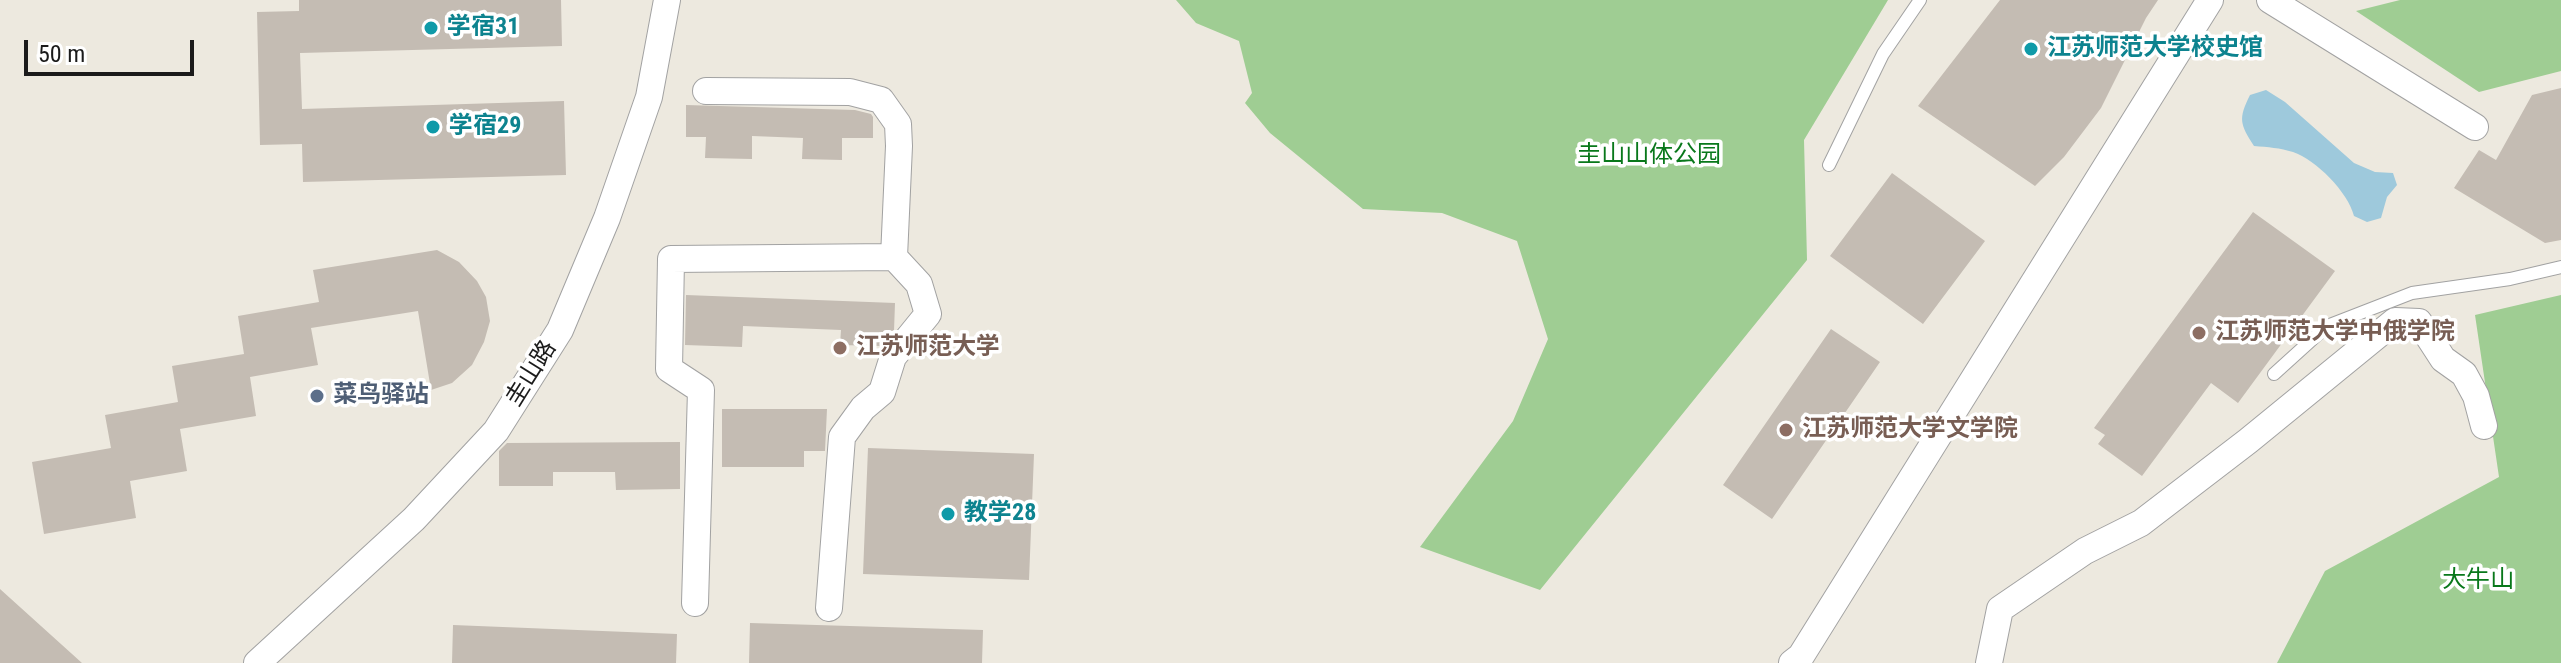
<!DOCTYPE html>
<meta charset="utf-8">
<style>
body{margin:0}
#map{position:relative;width:2561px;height:663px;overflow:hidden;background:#ede9df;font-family:"Roboto Condensed",sans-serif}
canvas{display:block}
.scale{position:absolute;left:24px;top:40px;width:170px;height:36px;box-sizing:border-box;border:4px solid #1b1b1b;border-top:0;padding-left:10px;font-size:24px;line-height:28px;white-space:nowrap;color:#1b1b1b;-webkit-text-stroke:6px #fff;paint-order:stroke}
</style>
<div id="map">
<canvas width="2561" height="663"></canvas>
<div class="scale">50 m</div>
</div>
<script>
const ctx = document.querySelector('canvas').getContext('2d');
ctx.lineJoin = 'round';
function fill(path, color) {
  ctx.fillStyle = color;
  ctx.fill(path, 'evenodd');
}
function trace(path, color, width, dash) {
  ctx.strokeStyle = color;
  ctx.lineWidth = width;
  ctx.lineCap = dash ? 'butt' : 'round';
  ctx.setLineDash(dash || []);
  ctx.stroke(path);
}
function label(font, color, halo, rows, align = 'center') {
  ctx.font = font + ' "Roboto Condensed","Noto Sans SC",sans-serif';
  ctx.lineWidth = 7;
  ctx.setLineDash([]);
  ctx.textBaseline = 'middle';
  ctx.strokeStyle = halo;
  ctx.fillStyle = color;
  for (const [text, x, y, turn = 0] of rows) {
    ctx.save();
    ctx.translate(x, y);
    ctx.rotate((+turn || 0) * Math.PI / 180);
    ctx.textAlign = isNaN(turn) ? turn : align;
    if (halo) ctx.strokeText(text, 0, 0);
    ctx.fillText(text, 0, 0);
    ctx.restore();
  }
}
fill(new Path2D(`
 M1176 0H1888L1804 140 1807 260 1540 590 1420 547 1513 421 1548 339 1517 241 1442 213 1363 209 1270 133 1245 103 1252 93 1239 41 1196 23Z
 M2400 0H2561V71L2479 92 2356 11Z
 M2561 295V663H2277L2325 571 2499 477 2475 315Z`), '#9fcd93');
fill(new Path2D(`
 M2266 90 2285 102 2354 163 2375 172 2393 173 2397 185 2387 197 2381 218 2367 222 2354 216C2348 192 2316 160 2293 152 2280 148 2268 147 2254 146 2240 124 2238 119 2250 95Z`), '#9ec9dc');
fill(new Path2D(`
 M299 0H561L562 46 300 53 302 109 564 101 566 175 303 182 302 144 260 145 257 12 299 11Z
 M2000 0H2158L2146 18 2101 108 2064 157 2035 186 1918 106Z
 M2561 88V240L2545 243 2454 188 2479 150 2496 160 2532 95Z
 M686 105 855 110 871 114 873 117V138H842V160L802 159 803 138 752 136V159L705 158 706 137H686Z
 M1892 173 1985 241 1923 324 1830 256Z
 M2253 212 2335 271 2238 403 2211 383 2142 476 2098 444 2105 435 2094 428Z
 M437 250 459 262 477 281 486 297 490 321 484 342 472 365 452 383 431 390 418 311 311 328 318 365 250 377 256 416 180 429 187 471 130 481 136 518 44 534 32 462 111 448 105 415 178 402 172 366 244 354 238 316 319 302 313 270Z
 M686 295 895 303 894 331 881 346 840 345 841 330 743 326 742 347 685 345Z
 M1831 329 1880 362 1772 519 1723 485Z
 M722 409H827L825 451H804V467H722Z
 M680 442V489L616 490 615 472H553V486H499V451L507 443Z
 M868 448 1034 454 1029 580 863 574Z
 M0 589 82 663H0Z
 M750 623 983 630 982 663H749Z
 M453 625 677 634 676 663H452Z`), '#c4bcb3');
const lane = new Path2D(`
 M1829 165 1883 54 1920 0
 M2274 374 2327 326 2412 293 2510 279 2561 267`);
const street = new Path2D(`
 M2270 0 2475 127
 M706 91 850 92 881 100 898 124 899 146 894 257
 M695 603 701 390 669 369 671 259 894 257 919 284 928 314 893 357 882 392 863 408 842 437 829 608
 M257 663 414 519 496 431 560 330 607 218 649 97 667 0
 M1792 663 1801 656 2210 0
 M1989 663 2000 609 2085 551 2141 523 2248 441 2395 321 2419 322 2443 359 2464 374 2476 396 2484 426`);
trace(lane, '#a2a2a2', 14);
trace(street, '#a2a2a2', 28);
trace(lane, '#fff', 12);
trace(street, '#fff', 26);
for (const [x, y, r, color] of [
 [431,28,8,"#0f9aa8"],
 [2031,49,8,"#0f9aa8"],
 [433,127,8,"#0f9aa8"],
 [2199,333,8,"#8d6e63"],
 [840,348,8,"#8d6e63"],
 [317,396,8,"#5c6f8a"],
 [1786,430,8,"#8d6e63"],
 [948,514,8,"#0f9aa8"]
]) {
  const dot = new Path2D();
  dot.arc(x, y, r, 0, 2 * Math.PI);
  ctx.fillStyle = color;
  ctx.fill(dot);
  trace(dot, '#fff', 3);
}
label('bold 24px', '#0d838f', '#fff', [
 ["学宿31",447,28],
 ["江苏师范大学校史馆",2047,49],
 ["学宿29",449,127],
 ["教学28",964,514]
], 'left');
label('24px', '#09781b', '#fff', [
 ["圭山山体公园",1649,156],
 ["大牛山",2478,581]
]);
label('bold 24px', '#785e54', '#fff', [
 ["江苏师范大学中俄学院",2215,333],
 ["江苏师范大学",856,348],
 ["江苏师范大学文学院",1802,430]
], 'left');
label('24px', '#1b1b1b', '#fff', [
 ["圭山路",532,374,-58]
]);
label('bold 24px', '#4e5e75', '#fff', [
 ["菜鸟驿站",333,396]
], 'left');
</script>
